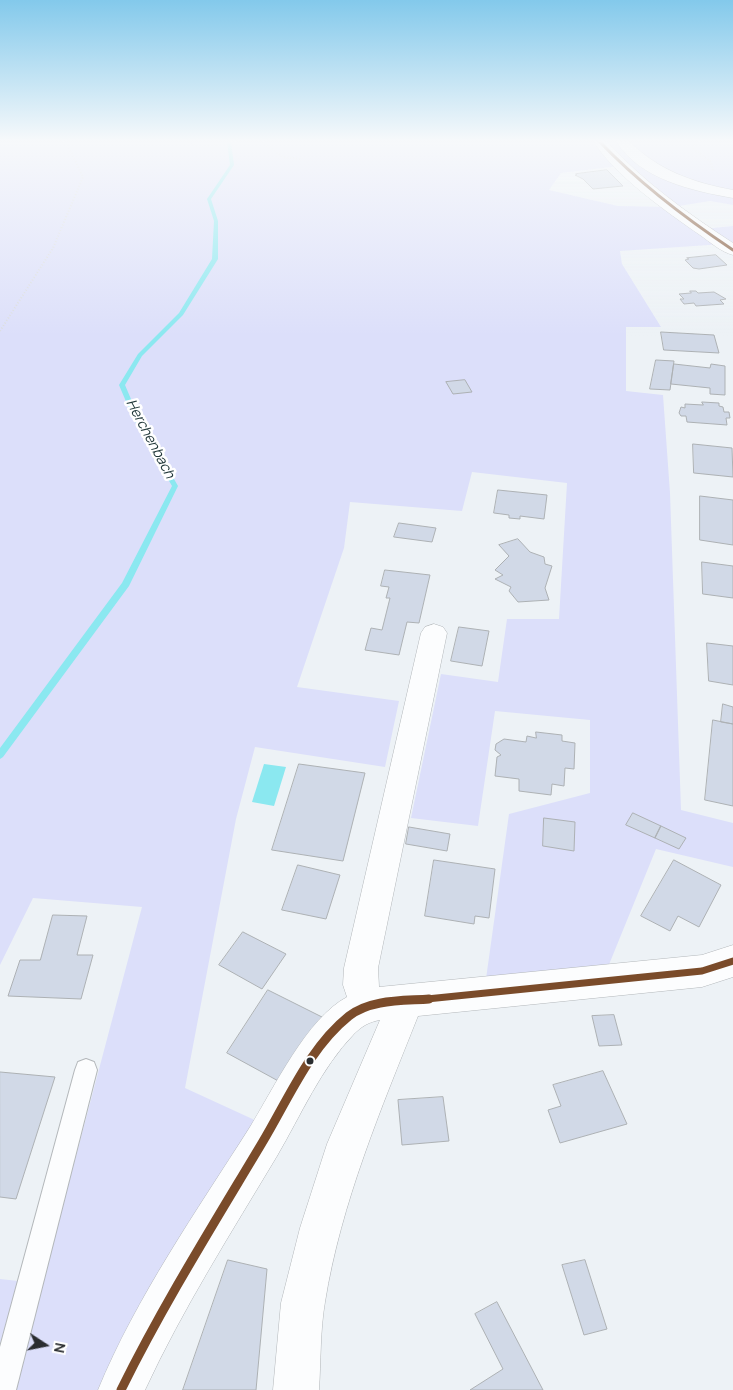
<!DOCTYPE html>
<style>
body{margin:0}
#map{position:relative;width:733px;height:1390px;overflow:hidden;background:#edf2f6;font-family:Manrope,sans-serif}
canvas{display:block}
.north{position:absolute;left:20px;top:1320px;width:50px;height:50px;-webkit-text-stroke:4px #fff;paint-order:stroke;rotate:101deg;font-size:14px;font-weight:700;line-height:20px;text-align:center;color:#2a2d30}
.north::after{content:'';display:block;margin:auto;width:18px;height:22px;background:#2a2d30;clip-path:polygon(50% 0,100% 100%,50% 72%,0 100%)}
</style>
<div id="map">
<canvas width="733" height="1390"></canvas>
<div class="north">N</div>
</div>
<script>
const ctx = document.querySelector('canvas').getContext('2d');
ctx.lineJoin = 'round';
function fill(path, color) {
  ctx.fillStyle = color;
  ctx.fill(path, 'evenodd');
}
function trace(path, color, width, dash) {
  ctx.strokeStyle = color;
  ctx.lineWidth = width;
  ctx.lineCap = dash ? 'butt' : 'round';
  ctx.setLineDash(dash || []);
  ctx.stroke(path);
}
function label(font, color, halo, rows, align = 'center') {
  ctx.font = font + ' Manrope,sans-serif';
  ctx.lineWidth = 5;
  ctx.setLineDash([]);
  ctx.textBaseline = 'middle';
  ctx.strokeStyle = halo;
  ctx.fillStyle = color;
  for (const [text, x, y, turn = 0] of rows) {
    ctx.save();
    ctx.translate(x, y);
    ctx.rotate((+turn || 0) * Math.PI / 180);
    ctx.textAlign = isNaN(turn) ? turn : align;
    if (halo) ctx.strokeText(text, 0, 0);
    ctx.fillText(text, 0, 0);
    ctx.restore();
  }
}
fill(new Path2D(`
 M0 142H733V205L710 201 673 207 702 229 733 226V250L724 244 620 251 622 264 661 327H626V391L663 395 670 493 681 810 733 823V867L656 849 608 967 485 986 509 814 590 793V720L495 711 478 826 411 818 441 674 498 682 507 619H559L567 483 472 472 462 511 350 502 344 548 297 687 399 701 385 767 255 747 236 819 185 1088 259 1122 121 1390H14L142 907 33 898 0 965ZM620 166 671 207 618 206 549 190 561 173Z
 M0 1279 18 1281 0 1344Z`), '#dcdffa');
fill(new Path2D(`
 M264 764 286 767 274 806 252 802Z`), '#8be8f0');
fill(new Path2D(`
 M227 142H231L234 165 211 199 218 221V259L183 315 142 356 125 385 139 418 178 486 129 586 3 757 0 759V748L122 583 172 486 133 418 119 385 138 354 179 313 212 259 214 221 207 199 230 165Z`), '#8be8f0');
const building = new Path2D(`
 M607 170 623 186 593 189 583 179 575 175H577L576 174Z
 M716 255 727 265 699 269 693 268 685 260 689 259 687 258Z
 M690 291H696L698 293 714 292 726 299 720 300 724 304 696 306 694 303 684 304 680 299H684L679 294 691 293Z
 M661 332 714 335 719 353 664 350Z
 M656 360 674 361 670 390 650 389Z
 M674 364 710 368 711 364 725 366V395L710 394V388L671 384Z
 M465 380 472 392 453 394 446 382Z
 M702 402 719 403V406L723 407 724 412H729L730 418H726L727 425 687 422 686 416H681L679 413 681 407 685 408V404L703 405Z
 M693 444 732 448 733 477 694 473Z
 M498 490 547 495 544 519 520 516V519L509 518V515L494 513Z
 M700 496 733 500V545L700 540Z
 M399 523 436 528 432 542 394 537Z
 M518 539 530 552 544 557 545 564 552 566 545 588 549 600 518 602 509 591 511 587 495 579 503 575 495 570 509 556 499 545Z
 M702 562 733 566V598L703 594Z
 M385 570 430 575 419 623 407 622 399 655 365 650 371 628 382 630 390 598H386L389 587 381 586Z
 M459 627 489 631 482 666 451 661Z
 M707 643 733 646V685L709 681Z
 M723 704 733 707V724L721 722Z
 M713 720 733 724V806L705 800Z
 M536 732 562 735V741L575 743 574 769 565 768 564 786 552 784 551 795 519 791V779L495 776 497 757 501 755 495 750 496 744 504 739 526 742 527 736 536 738Z
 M299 764 365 773 343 861 272 850Z
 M633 813 661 826 655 838 626 825Z
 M544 818 575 822 574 851 543 846Z
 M661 826 686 838 679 849 655 838Z
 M409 827 450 834 447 851 406 844Z
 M434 860 495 869 489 918 475 916 474 924 425 916Z
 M674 860 721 885 699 927 678 916 670 931 641 916Z
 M298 865 340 875 326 919 282 910Z
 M53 915 87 916 77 955H93L81 999 8 996 20 960H40Z
 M243 932 286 954 262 989 219 965Z
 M268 990 322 1017 282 1083 227 1053Z
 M614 1015 622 1045 599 1046 592 1016Z
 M603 1071 627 1124 560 1143 548 1110 561 1106 553 1085Z
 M0 1072 55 1077 16 1199 0 1197Z
 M443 1097 449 1141 402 1145 398 1100Z
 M228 1260 267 1269 256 1390H183Z
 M585 1260 607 1329 584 1335 562 1265Z
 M497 1302 543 1390H470L503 1369 475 1314Z`);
fill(building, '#d1d9e7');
trace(building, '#adb1b4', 1);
const service = new Path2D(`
 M86 1059 94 1062 97 1070 16 1390H0V1347L75 1070 78 1062Z`);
const minor = new Path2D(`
 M594 142H607C644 182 687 213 733 243V255C721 252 710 242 700 235 668 213 614 175 594 142Z
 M617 142H630C658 170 694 183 733 190V198C693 191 639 179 617 142Z
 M434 624 443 627 447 633 378 968 379 987 702 955 733 945V977L702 987 418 1016C381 1109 341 1203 325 1302 320 1331 321 1361 319 1390H273L281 1303 300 1228 327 1144 380 1020C369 1022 362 1026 354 1034 321 1068 301 1115 277 1156 231 1233 183 1308 145 1390H98C137 1296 196 1212 250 1127 274 1088 307 1018 347 997L343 985 344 968 421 633 425 627Z`);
trace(service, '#b3b7ba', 2);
trace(minor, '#b3b7ba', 1);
trace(new Path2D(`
 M188 142 199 147 236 142
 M262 142 283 157 300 159
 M700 142 692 145 694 149 711 162 713 171
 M0 331 53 248 83 177 67 144 62 142`), '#dbdddd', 2, [1, 2]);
fill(service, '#fcfdfe');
fill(minor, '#fcfdfe');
trace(new Path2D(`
 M600 142C640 184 685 218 733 250`), '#7a4b2a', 3);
trace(new Path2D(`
 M417 1000 702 971 733 961`), '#7a4b2a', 7);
trace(new Path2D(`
 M121 1390C163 1305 213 1225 262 1143 288 1100 309 1048 349 1016 371 999 403 1001 429 999`), '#7a4b2a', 9);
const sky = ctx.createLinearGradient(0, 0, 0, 336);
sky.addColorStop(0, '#83c9eb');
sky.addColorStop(0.42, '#f7f9fb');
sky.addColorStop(1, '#f7f9fb00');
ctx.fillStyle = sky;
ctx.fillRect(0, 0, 733, 336);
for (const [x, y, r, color] of [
 [310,1061,4.5,"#2a2d30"]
]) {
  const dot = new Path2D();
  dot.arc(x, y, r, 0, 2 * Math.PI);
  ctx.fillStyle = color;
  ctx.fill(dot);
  trace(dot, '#fff', 2);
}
label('italic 14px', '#1f3638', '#fff', [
 ["Herchenbach",150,439,62]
]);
</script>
